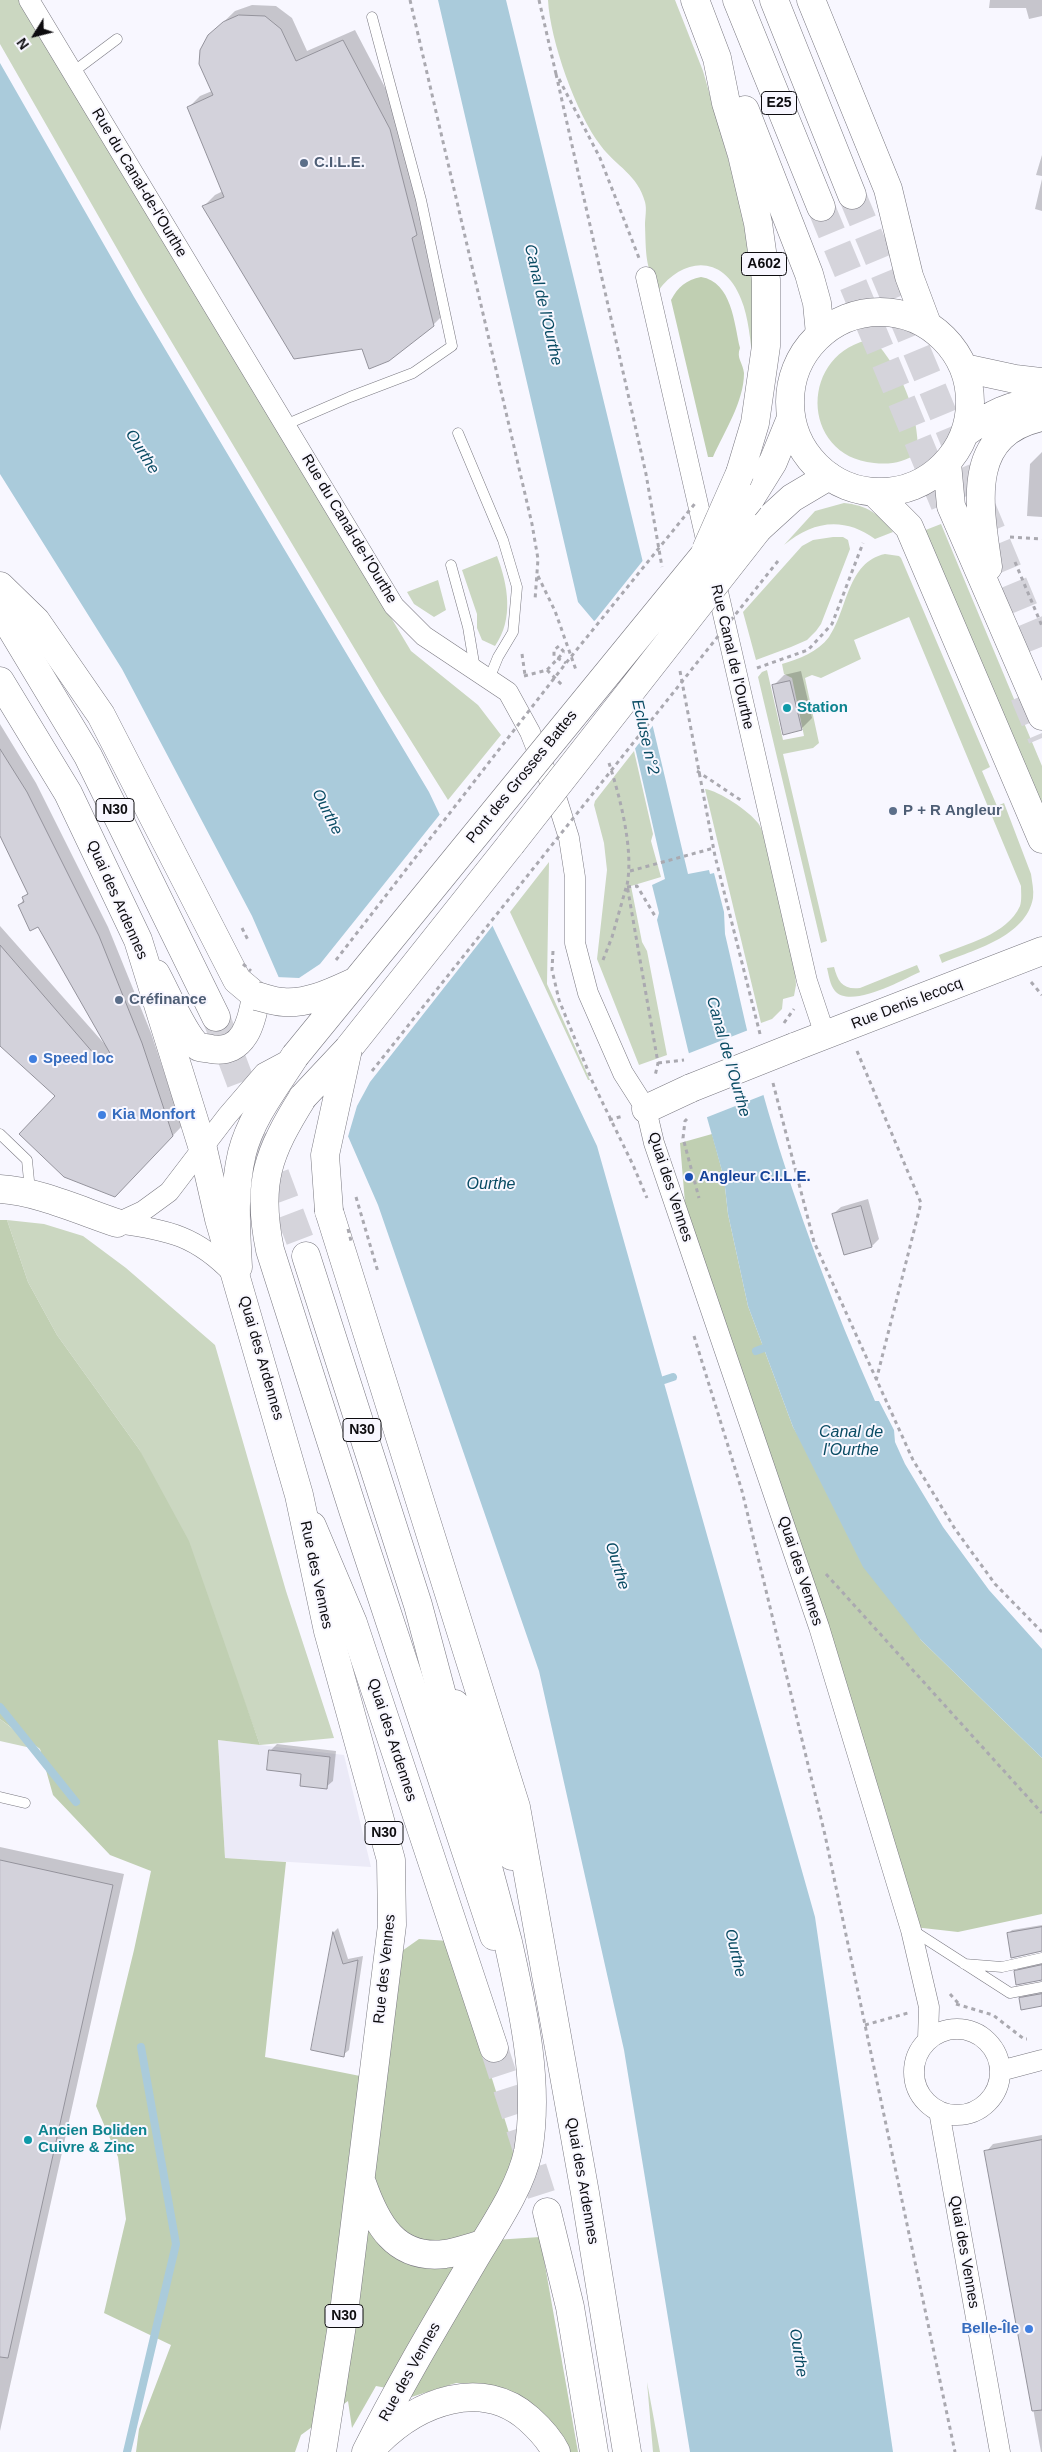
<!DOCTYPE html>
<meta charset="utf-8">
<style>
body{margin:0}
#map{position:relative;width:1042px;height:2452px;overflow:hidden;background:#f8f7ff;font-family:Arial,sans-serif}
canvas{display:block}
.north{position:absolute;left:10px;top:10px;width:50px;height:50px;-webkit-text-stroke:4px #f8f7ff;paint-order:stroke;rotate:234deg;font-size:14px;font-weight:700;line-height:20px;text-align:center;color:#0d0c0f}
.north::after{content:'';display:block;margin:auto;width:18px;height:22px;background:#0d0c0f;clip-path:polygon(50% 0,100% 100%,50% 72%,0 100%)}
</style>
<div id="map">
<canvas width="1042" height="2452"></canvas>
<div class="north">N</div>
</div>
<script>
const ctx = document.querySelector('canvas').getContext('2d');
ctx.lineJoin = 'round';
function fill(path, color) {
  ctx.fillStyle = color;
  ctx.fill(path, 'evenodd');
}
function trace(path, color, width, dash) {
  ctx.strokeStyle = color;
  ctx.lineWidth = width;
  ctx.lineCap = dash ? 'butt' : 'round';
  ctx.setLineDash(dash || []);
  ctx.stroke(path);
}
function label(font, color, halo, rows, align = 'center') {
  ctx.font = font + ' Arial,sans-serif';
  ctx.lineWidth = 4;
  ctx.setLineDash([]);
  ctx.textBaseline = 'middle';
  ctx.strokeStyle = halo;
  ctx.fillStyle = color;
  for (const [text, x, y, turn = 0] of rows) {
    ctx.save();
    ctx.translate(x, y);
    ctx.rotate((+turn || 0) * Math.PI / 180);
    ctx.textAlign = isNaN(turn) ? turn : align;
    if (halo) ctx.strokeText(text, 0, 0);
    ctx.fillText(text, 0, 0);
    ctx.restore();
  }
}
fill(new Path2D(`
 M218 1740 344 1755 371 1867 225 1858Z`), '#ebeaf7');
fill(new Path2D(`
 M0 0H21L411 651 478 705 501 735 448 800 381 693 143 294 0 44Z
 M548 0H675L703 71 754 249 753 360C750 341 749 318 741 299 724 255 684 256 658 291 645 266 646 253 645 225 645 218 647 209 645 202 638 175 616 166 601 146 576 114 550 40 548 0Z
 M873 339C902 371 918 410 918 453 904 462 891 465 874 463 799 456 799 351 873 339Z
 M844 503C866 505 880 514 893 532L875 539C844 516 812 521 784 545L815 511Z
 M941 524 1042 766V811L923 531Z
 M833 537H843L848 540 850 549 821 624 816 631 807 640 791 647 756 660 743 612 802 546 813 540Z
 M885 554 899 556 901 558 990 767 982 771 997 806 1004 803 1031 874C1032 882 1034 890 1033 898 1026 937 973 950 942 963L939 955C966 944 1007 935 1020 906 1022 900 1021 892 1021 886L909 617 854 640 861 659 821 678 812 675 805 678 819 743 813 748 783 754 827 941 821 943 758 677 762 672 767 670 783 740 804 736 792 678 784 674 782 664C799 659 818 652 829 637 848 609 847 562 885 554Z
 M497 556C508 585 514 619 495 646L482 640 477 628V614L462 570Z
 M438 580 446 610 434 617 414 604 407 592Z
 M634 751 653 834 651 841 661 877 631 886 642 942 647 951 667 1055 639 1065 597 959 607 870 604 843 594 805 595 801Z
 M705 789C719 791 749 811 758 823 761 827 763 833 764 838L795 970 796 985 794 996 783 999 782 1009 772 1019 761 1023Z
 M549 862 547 984 590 1080H588L510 912Z
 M917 965 920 972C902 980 851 1009 835 991 830 985 829 976 827 968L834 967C838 982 843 990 860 988Z
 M7 1220 44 1224 83 1236 126 1268 215 1345 286 1591 334 1738 260 1745 235 1676 139 1449 57 1335 28 1282Z
 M0 1719 40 1750 0 1741Z
 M647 2382 660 2452H653Z`), '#cbd7c1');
fill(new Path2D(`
 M701 277C732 282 734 323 740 348 736 358 743 363 744 373 744 402 724 432 713 457H708L671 300C678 287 686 280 701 277Z
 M712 1134 724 1178 728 1214 748 1306 793 1427 921 1640 1042 1758V1914L958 1932 914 1927 685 1203 680 1143Z
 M0 1220H7L28 1282 57 1335 139 1449 189 1541 260 1745 218 1740 225 1858 286 1862 265 2057 385 2081 402 1951 419 1939 449 1941 514 2149 506 2192 480 2241 540 2237 578 2452H567L476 2384 456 2383 405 2399 408 2392 376 2386 352 2428 348 2401 301 2435 295 2452H136L139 2429 171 2345 104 2313 126 2219 118 2157 96 2106 134 1950 151 1871 110 1855 53 1795 40 1749 0 1719Z`), '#c0cfb2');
fill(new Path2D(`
 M438 0H506L648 583 622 597 688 874 709 870 710 874 714 873 724 912 725 934C739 993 751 1053 768 1111 797 1211 833 1306 875 1401H879L894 1430 895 1442 905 1464 943 1527 989 1590 1042 1649V1758L921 1640 863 1567 793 1427 748 1306 728 1214 724 1178 688 1050 657 920 659 913 652 885 665 879 636 752 600 619 594 621 578 602Z
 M0 63 134 297 429 792 597 1146 815 1917 893 2452H690L624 2050 539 1671 378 1205 252 916 122 669 0 474Z`), '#aacbdb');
fill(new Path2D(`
 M645 558 650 584 625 598 655 723 633 751 598 622 593 623Z
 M441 813 494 924 370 1082 357 1106 347 1140 276 977 299 978 320 964Z
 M751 1029 766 1094 705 1118 687 1054Z`), '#f8f7ff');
fill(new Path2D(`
 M990 0H1042V16L1029 19 1026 8H989Z
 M252 5 276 6 292 18 307 51 355 30 401 118 445 313 433 325 204 206 215 195 223 191 188 108 200 96 212 91 209 36 235 11Z
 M1042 155V176L1036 175Z
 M1042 179V211L1035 209Z
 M1042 452V517L1027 516 1030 464Z
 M801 671 812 718 801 729 773 686 784 675Z
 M0 724 36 783 108 927 151 1033 182 1126 124 1187 57 1096 0 1043V926L109 1049 38 925 20 905 28 892 0 835Z
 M868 1199 879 1239 872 1246 845 1253 833 1214 841 1207Z
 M277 1744 336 1751 333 1781 326 1787 302 1773 270 1751Z
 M0 1847 124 1874 0 2431Z
 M1042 1925V1950L1008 1934 1012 1930Z
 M338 1928 348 1959 363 1956 349 2050 343 2055 313 2049 334 1932Z
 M1042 1963V1979L1015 1972 1019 1968Z
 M1042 1992V2005L1020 1999 1024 1995Z
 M1042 2135V2452H1041L986 2152 993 2144Z`), '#0003');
trace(new Path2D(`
 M756 1351 764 1348
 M664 1380 673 1377
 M0 1707 76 1802
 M127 2452 176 2244 141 2047`), '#aacbdb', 8);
const building = new Path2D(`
 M239 15 265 16 281 29 296 61 343 40 390 129 417 235 412 238 434 326 389 361 369 369 362 349 294 359 202 206 224 197 187 107 213 95 199 64 200 50 208 35 223 22Z
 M790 681 802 730 783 735 772 685Z
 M0 749 27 792 99 936 142 1043 173 1136 115 1197 64 1177 19 1134 55 1096 0 1046V945L101 1062 111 1055 38 927 30 931 18 905 24 902 22 897 28 894 0 836Z
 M861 1206 872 1247 844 1255 832 1214Z
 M269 1750 330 1757 327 1789 300 1786 301 1774 267 1770Z
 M0 1860 113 1885 8 2358 0 2357Z
 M1042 1927V1951L1011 1958 1007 1933Z
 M333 1932 343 1964 358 1960 344 2057 311 2050Z
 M1042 1965V1980L1016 1985 1014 1971Z
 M1042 1994V2006L1021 2010 1019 1998Z
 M1042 2140V2410L1032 2411 984 2151Z`);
fill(building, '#d3d2db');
trace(building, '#94939c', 1);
trace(new Path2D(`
 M494 2048 547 2212`), '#d5d4db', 28, [28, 14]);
trace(new Path2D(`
 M216 1017 306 1256`), '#d5d4db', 28, [28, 14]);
trace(new Path2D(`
 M852 195 1042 652
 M821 207 949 515
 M1024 695 1042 738`), '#d5d4db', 28, [28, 14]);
const lane = new Path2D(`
 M73 72 117 39
 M285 425 350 397 413 373 452 346 421 200 372 17
 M458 433 503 540 517 587 513 632 498 657 489 679
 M451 565 468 627 475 669
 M0 1134 27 1160 30 1191
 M0 1797 25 1803
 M912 1930 1010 1993 1042 1987
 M964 1964 1002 1967 1042 1958`);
const street = new Path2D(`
 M29 0 394 606 424 636 508 692 530 732 557 800 569 838 575 877V943L588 993 623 1073 646 1109 654 1143 819 1627 911 1930 929 2007 928 2039
 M646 277 807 981 825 1035
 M117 1223 143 1211 169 1192 227 1116 264 1073 294 1057
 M117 1223C169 1230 197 1236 234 1275
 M914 2072a43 43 0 1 1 86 0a43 43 0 1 1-86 0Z
 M1000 2071 1042 2060
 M939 2111 1000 2452`);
const secondary = new Path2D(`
 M790 402a90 90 0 1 1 180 0a90 90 0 1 1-180 0Z
 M964 368 1015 379 1042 382
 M965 433C990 415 1011 402 1042 404
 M947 463 951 506 1042 716
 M874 492 909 527 1042 839
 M750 499 773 462 791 418
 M758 529 792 498 829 476
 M988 567C980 508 963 434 1042 417
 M0 586 36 621 101 715 237 980 256 996C252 1022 244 1055 211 1049 208 1048 202 1048 199 1047 185 1038 165 990 156 974
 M794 1047 1042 951
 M348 1049 511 844
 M303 1097C268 1153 256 1183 270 1250L353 1510 494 1936
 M646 1109 691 1088
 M0 1189C37 1191 81 1211 117 1223
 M329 1211 516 1807 585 2193 627 2452
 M238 1267C236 1229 233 1191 242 1153 251 1117 276 1086 295 1056
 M312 1526 353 1623 494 2048
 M455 1704 512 1856
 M547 2212 570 2307 594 2452`);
const primary = new Path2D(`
 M0 610 88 756 216 1017
 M0 681 68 793 138 940 203 1149 219 1219 299 1495 328 1631 391 1860 392 1925 344 2312 322 2452
 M306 1256 418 1605 508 1942C523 2010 540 2082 528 2152 520 2190 491 2230 472 2263 435 2326 398 2388 366 2452
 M362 2183C376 2223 395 2260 445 2254 458 2252 471 2247 483 2244
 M378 2442C418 2402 482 2377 529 2419 539 2428 550 2440 556 2452`);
const highway = new Path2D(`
 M695 0 717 58 726 103 742 155 758 223 766 280V346L755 423 740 473
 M737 0 821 207
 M774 0 852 195
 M811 0 888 189 909 276 927 324
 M745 110 809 274 817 303 820 334`);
trace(lane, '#797880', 11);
trace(street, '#797880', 21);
trace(secondary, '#797880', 29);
trace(primary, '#797880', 29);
trace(highway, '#797880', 29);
trace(new Path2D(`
 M410 0 532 524 538 559 535 600
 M539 0 556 74
 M556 74 646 474 662 567
 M559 79 600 158 639 258
 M1010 537 1042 539
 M1015 562 1042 626
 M538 576 555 611 576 670
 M522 654 525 675
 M757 668 808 650 832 624 863 543
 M547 670 564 687
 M680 671 715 856 760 1034
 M524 676 547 670 564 652
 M609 763C620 797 634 850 627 885L658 1063 655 1076
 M697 771 742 801
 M630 871 714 848
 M627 887 637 886 655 916
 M242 928 249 942
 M553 951 552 970 559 1000 593 1083 633 1165 647 1198
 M603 960 612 937 626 888
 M1031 982 1042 995
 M784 1023 794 1009
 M857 1051 921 1203 876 1381
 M658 1063 684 1060
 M773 1083 814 1242 913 1460 955 1529 995 1584 1042 1632
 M687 1119 685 1121 683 1138 699 1198
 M609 1120 623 1116
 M356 1197 378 1272
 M694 1336 742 1491 825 1835 955 2452
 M826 1574 1042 1813
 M950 1994 958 2003
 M956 2004 993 2015 1024 2039H1027
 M865 2025 908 2013`), '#aaa9b0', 3, [4, 4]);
trace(lane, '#fff', 10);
trace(street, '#fff', 20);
trace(secondary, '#fff', 28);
trace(primary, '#fff', 28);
trace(highway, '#fff', 28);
const secondaryBridge = new Path2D(`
 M511 844 758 529
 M256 996C265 998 274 1002 283 1002 308 1004 332 992 354 982
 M295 1056 750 499
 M691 1088 794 1047
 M303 1097 348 1049
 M329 1211 325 1155 348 1049`);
const highwayBridge = new Path2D(`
 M706 550 740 473`);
trace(secondaryBridge, '#797880', 29, []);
trace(highwayBridge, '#797880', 29, []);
trace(new Path2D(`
 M564 652 559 646 554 650V656L566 663
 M336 960 566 663 697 501
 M243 964 251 971
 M372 1071 778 561
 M348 1229 351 1241`), '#aaa9b0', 3, [4, 4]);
trace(secondaryBridge, '#fff', 28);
trace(highwayBridge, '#fff', 28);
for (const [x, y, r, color] of [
 [304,163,5,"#5c6f8a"],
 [787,708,5,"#0f9aa8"],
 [893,811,5,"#5c6f8a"],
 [119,1000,5,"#5c6f8a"],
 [33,1059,5,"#3f7fe0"],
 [102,1115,5,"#3f7fe0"],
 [689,1177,5,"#1a4fb4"],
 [28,2140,5,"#0f9aa8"],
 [1029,2329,5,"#3f7fe0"]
]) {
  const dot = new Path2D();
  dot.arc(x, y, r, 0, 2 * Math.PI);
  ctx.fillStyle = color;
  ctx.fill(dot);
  trace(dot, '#f8f7ff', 2);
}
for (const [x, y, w] of [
 [779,103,35],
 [764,264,45],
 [115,810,38],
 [362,1430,38],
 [384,1833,38],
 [344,2316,38]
]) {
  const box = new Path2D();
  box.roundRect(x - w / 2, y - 11.5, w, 23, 4);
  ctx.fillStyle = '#f8f7ff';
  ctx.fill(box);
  trace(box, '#0d0c0f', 1);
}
label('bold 14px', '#0d0c0f', null, [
 ["E25",779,103],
 ["A602",764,264],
 ["N30",115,810],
 ["N30",362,1430],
 ["N30",384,1833],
 ["N30",344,2316]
]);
label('bold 15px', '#4e5e75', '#f8f7ff', [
 ["C.I.L.E.",314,163],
 ["P + R Angleur",903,811],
 ["Créfinance",129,1000]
], 'left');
label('15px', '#0d0c0f', '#f8f7ff', [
 ["Rue du Canal-de-l'Ourthe",139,183,59],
 ["Rue du Canal-de-l'Ourthe",349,529,59],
 ["Rue Canal de l'Ourthe",732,657,77],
 ["Pont des Grosses Battes",522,777,-51],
 ["Quai des Ardennes",117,900,66],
 ["Rue Denis lecocq",907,1004,-21],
 ["Quai des Vennes",670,1187,72],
 ["Quai des Ardennes",261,1358,74],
 ["Quai des Vennes",800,1571,72],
 ["Rue des Vennes",316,1575,78],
 ["Quai des Ardennes",392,1740,72],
 ["Rue des Vennes",385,1969,-84],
 ["Quai des Ardennes",582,2181,80],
 ["Quai des Vennes",964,2252,80],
 ["Rue des Vennes",410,2372,-61]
]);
label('bold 15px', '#0d838f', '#f8f7ff', [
 ["Station",797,708],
 ["Ancien Boliden",38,2131],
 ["Cuivre & Zinc",38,2148]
], 'left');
label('bold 15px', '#366cbe', '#f8f7ff', [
 ["Speed loc",43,1059],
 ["Kia Monfort",112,1115],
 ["Belle-Île",1019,2329,"right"]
], 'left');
label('bold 15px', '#164399', '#f8f7ff', [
 ["Angleur C.I.L.E.",699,1177]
], 'left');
label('italic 16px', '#094b63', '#f8f7ff', [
 ["Canal de l'Ourthe",543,305,77],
 ["Ourthe",142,452,58],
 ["Ecluse n°2",645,737,77],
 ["Ourthe",327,812,63],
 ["Canal de l'Ourthe",728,1057,74],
 ["Ourthe",491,1185],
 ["Canal de",851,1433],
 ["l'Ourthe",851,1451],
 ["Ourthe",617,1566,73],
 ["Ourthe",735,1953,77],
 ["Ourthe",798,2353,81]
]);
</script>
